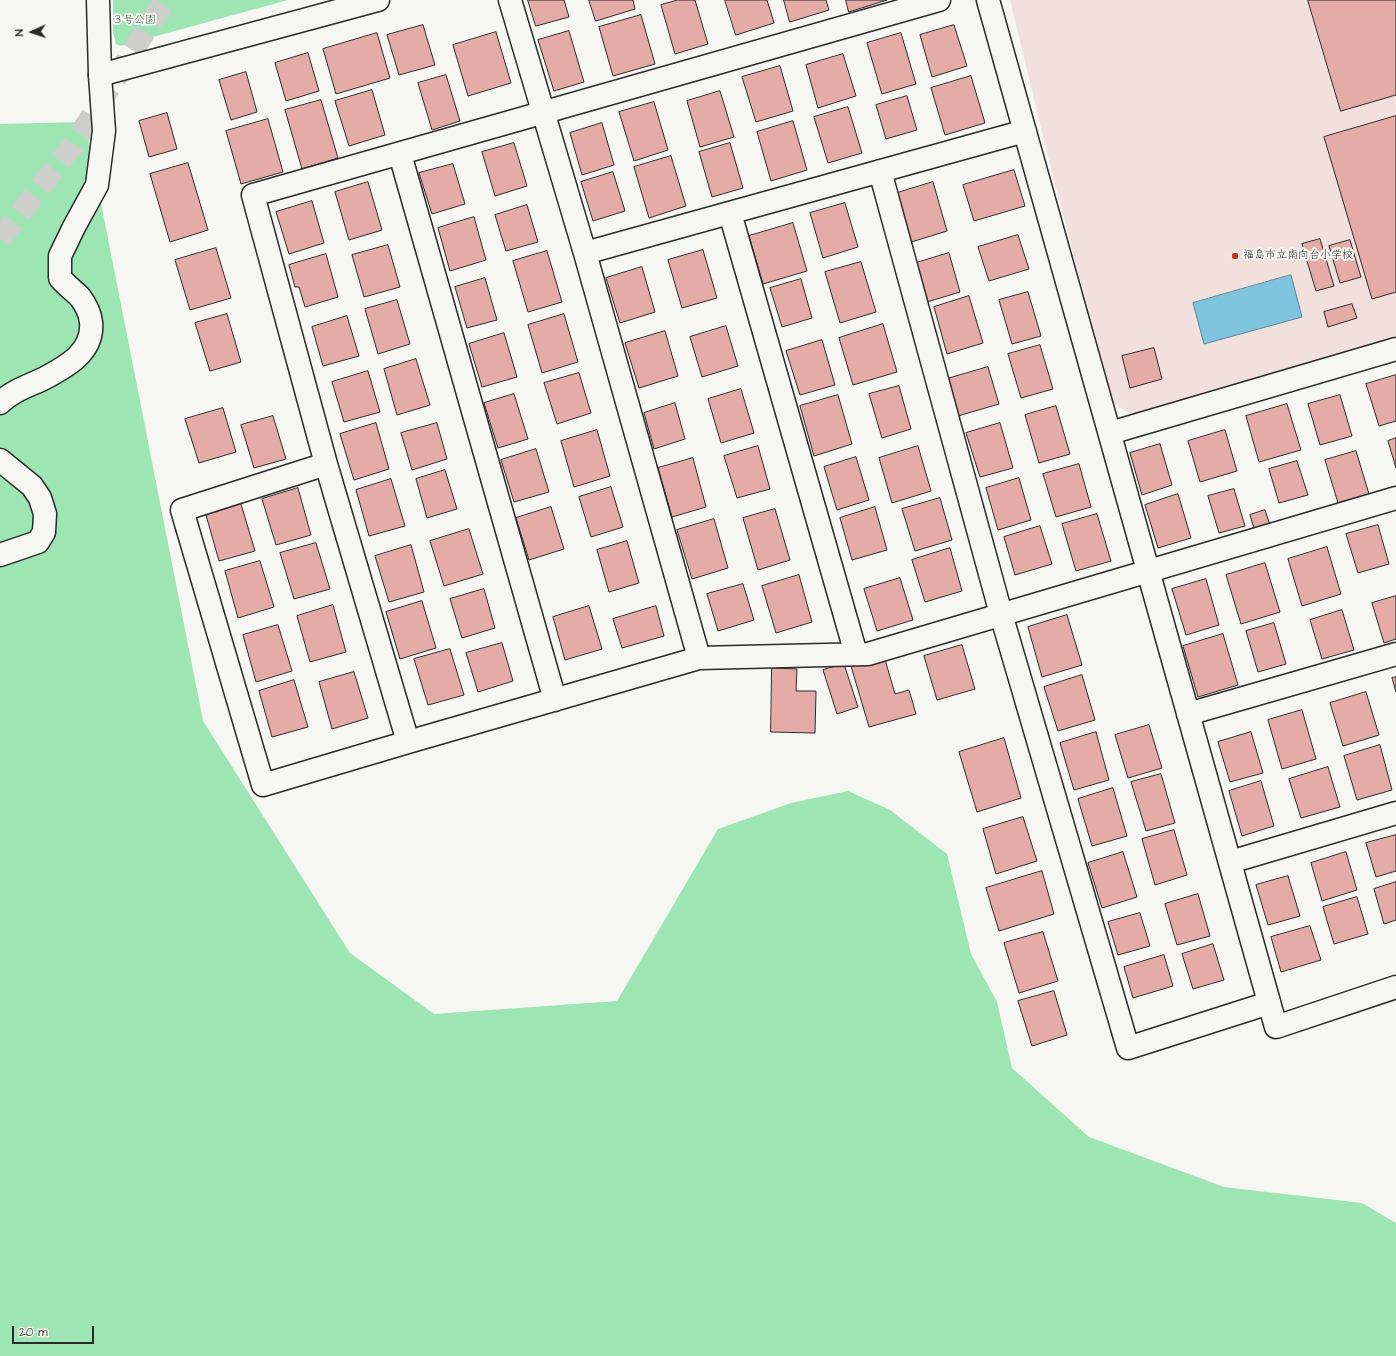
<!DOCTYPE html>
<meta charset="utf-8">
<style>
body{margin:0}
#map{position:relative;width:1396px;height:1356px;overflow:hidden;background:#f6f6f2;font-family:"Architects Daughter",sans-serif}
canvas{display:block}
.north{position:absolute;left:12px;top:12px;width:40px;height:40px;-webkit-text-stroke:3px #f6f6f2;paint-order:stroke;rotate:267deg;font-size:11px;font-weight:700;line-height:16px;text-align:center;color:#2b2b2b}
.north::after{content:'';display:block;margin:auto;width:14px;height:18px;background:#2b2b2b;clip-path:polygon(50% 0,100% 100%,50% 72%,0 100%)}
.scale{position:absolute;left:12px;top:1326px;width:82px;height:18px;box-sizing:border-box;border:2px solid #2b2b2b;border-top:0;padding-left:5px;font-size:12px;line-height:14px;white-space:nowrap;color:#2b2b2b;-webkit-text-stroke:3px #f6f6f2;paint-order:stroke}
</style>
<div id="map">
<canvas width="1396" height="1356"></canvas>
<div class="north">N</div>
<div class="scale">20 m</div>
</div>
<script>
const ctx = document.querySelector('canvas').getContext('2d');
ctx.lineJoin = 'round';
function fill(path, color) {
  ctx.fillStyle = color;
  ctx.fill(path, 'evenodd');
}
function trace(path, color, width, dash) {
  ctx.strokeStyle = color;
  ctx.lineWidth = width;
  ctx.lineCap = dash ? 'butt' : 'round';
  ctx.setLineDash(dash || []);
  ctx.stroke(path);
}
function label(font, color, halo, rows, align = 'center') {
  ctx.font = font + ' "Architects Daughter","Klee One",sans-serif';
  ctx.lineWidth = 4;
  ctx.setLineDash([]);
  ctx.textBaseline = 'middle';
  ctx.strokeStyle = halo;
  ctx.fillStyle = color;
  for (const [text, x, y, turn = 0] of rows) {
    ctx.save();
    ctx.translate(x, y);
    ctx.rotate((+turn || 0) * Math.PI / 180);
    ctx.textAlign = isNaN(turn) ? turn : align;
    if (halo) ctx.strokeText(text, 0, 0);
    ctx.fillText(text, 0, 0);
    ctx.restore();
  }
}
fill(new Path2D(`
 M1010 0H1396V339L1131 414 1113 403 1052 173Z`), '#f1e0db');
fill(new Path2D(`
 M113 0H288L120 46 116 44 113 32Z
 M85 122 203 721 350 953 434 1014 617 1001 718 829 791 803 848 791 890 810 947 854 971 954 997 1002 1012 1068 1089 1137 1224 1187 1362 1203 1396 1223V1356H0V124Z`), '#9de5b3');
const water = new Path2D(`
 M1291 275 1302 317 1204 344 1193 303Z`);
fill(water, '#7fc5e0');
trace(water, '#5d8798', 1);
const building = new Path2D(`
 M528 0H564L569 17 536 26Z
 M589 0H633L635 9 596 21Z
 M678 0H695L708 44 675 54 661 5Z
 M725 0H767L774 23 736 35Z
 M784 0H826L829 10 790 22Z
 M846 0H887L849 12Z
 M1308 0H1396V95L1341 111Z
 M641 15 655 64 613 76 599 27Z
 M423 25 435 65 399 75 387 35Z
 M954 25 967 66 932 77 920 35Z
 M569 31 584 82 554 91 538 40Z
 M496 32 511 83 468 96 453 45Z
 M377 33 390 78 336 94 323 49Z
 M901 33 916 84 882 94 867 43Z
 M308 53 319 91 286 101 275 63Z
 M843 54 856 96 818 108 806 65Z
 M780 66 793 111 756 122 742 77Z
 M246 72 257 112 231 120 219 80Z
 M446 75 460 121 432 130 418 83Z
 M971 76 985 123 945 135 931 88Z
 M372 90 385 135 349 146 335 101Z
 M720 91 734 137 700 147 687 101Z
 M907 96 917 130 886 139 876 105Z
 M321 100 338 158 302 169 285 110Z
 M654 102 668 150 634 161 619 112Z
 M848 107 862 153 828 163 814 117Z
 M167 113 177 149 149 157 139 121Z
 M1396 116V292L1372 299 1324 137Z
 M268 119 283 172 241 184 226 131Z
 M793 121 807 170 771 181 757 132Z
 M602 123 614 165 582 175 570 133Z
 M514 143 527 186 495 196 482 152Z
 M730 143 743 188 712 197 699 152Z
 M671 156 686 206 649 218 634 167Z
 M188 163 208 230 170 242 150 174Z
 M453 164 465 204 432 214 419 173Z
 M1014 170 1025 206 974 221 963 185Z
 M613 172 625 211 593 221 581 182Z
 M368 182 382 230 349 240 335 192Z
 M933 182 947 231 908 243 894 194Z
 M312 201 324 243 289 254 276 212Z
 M845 203 858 247 823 258 810 213Z
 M527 205 538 242 506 251 495 215Z
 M474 217 486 260 450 271 438 228Z
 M793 223 807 271 763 284 749 236Z
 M1018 235 1029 269 989 281 978 247Z
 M1320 239 1334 286 1316 291 1302 244Z
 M1350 240 1361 277 1340 283 1329 246Z
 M388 245 400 287 364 297 352 255Z
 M216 248 231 298 190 310 175 260Z
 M703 250 717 298 682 308 668 260Z
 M547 251 562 302 528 312 513 261Z
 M949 253 960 292 927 302 916 263Z
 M326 254 338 297 305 307 299 287H295L289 265Z
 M861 262 876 312 840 323 825 272Z
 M642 267 655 312 620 323 606 278Z
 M485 278 497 320 467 328 455 287Z
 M801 279 812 318 782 327 770 288Z
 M1028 292 1041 336 1012 344 999 300Z
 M969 296 983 343 947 354 934 307Z
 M397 300 410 344 378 354 365 309Z
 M1352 304 1357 318 1328 327 1324 312Z
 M227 314 241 362 210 371 195 323Z
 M564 314 578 362 542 373 528 325Z
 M347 316 359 356 323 366 312 327Z
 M883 324 897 372 853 385 839 338Z
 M726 326 738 366 702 377 690 337Z
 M665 331 678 376 639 388 625 343Z
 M504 333 517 377 482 387 469 344Z
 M822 340 835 385 800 395 786 351Z
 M1040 345 1053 389 1021 398 1008 354Z
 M1154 348 1162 379 1130 388 1122 356Z
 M416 359 430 405 397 415 384 369Z
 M988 367 999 404 958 416 947 379Z
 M368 371 380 412 344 422 332 382Z
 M579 373 591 413 557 424 544 383Z
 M1396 375V421L1379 426 1366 384Z
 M899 386 911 429 882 438 869 394Z
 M741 389 754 433 721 443 708 399Z
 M514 394 528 439 498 448 484 403Z
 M838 395 852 444 814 456 800 406Z
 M1340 395 1352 436 1320 445 1308 404Z
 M675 403 685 439 654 449 644 413Z
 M1287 404 1301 450 1259 462 1246 416Z
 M1056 406 1070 454 1039 463 1025 415Z
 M223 408 236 452 199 463 185 419Z
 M273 416 286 459 254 468 241 425Z
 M376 423 389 469 354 480 340 434Z
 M437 423 447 459 412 470 401 433Z
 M1000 423 1013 468 980 477 966 433Z
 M597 430 610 476 574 487 561 441Z
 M1225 430 1237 471 1200 482 1188 441Z
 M1396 438V468L1388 441Z
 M1160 444 1172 485 1142 495 1130 453Z
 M758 446 770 489 737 498 724 456Z
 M918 446 931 491 892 503 879 458Z
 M536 449 549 492 514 502 501 460Z
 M1356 451 1369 494 1338 503 1325 460Z
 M856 457 869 500 837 510 824 467Z
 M693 458 706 507 672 517 658 468Z
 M1297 461 1308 495 1279 503 1269 469Z
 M1079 464 1091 507 1056 517 1043 474Z
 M445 470 457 509 427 518 416 479Z
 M1019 478 1031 520 998 530 986 488Z
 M391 479 405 526 369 536 356 490Z
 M611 487 623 527 591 537 579 497Z
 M298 488 311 535 276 545 262 499Z
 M1234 489 1245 526 1219 533 1208 496Z
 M1178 494 1191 538 1158 548 1145 505Z
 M940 498 952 540 915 551 902 509Z
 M241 504 255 551 219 561 206 515Z
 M551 507 564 549 529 560 516 518Z
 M875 507 887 550 852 560 840 518Z
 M775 509 790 560 758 570 743 518Z
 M1265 510 1271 528 1255 532 1250 515Z
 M1097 514 1111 561 1076 571 1062 524Z
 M714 519 728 568 692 579 677 530Z
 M1378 525 1389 564 1358 573 1346 534Z
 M1040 526 1052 564 1015 575 1004 537Z
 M469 529 483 574 444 586 430 541Z
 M627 541 639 583 609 592 597 550Z
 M316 543 330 589 294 599 280 553Z
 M411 545 424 592 389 602 375 556Z
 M1327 547 1341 594 1302 606 1288 559Z
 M950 548 962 591 925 602 912 560Z
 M260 561 274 607 238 618 225 571Z
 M1265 563 1280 612 1241 624 1226 575Z
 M799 575 812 622 776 633 762 586Z
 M900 578 913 620 877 631 864 589Z
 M1206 579 1219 625 1186 635 1172 589Z
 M743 584 754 620 718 631 707 594Z
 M484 589 495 628 462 638 450 599Z
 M1396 596V639L1384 643 1372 603Z
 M422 601 436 648 400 659 386 612Z
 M333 605 346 652 310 662 297 616Z
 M589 606 602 649 565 660 553 617Z
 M656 606 664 636 622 648 613 619Z
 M1342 610 1354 650 1322 659 1310 620Z
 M1067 615 1082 665 1042 677 1028 627Z
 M1274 623 1286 664 1258 672 1246 631Z
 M278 625 292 671 256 682 243 635Z
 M1223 634 1238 685 1198 697 1183 646Z
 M502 643 513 681 478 692 466 653Z
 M962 645 975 689 937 700 924 656Z
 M450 649 464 695 428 705 414 659Z
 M884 656 895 694 909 690 916 714 869 727 851 666Z
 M844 664 858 707 837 714 823 670Z
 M772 668 797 669 796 691H816L815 733 771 732Z
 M354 672 368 718 332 729 319 682Z
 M1082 675 1095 720 1058 731 1044 687Z
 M1396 677V692L1392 678Z
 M294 680 308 727 272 737 259 691Z
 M1366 692 1379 735 1343 746 1330 703Z
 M1302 710 1316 759 1282 769 1268 720Z
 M1149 725 1162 768 1128 778 1115 735Z
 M1096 732 1109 780 1074 790 1060 743Z
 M1251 732 1263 773 1230 782 1218 742Z
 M1004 738 1021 798 977 812 959 752Z
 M1380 745 1392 790 1357 800 1344 756Z
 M1328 767 1340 807 1301 818 1289 779Z
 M1161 774 1175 823 1146 831 1131 782Z
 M1261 781 1274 826 1242 836 1229 791Z
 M1113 788 1127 836 1092 846 1078 799Z
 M1023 817 1037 861 996 874 983 829Z
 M1174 830 1187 875 1155 885 1142 839Z
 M1396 835V871L1376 877 1366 843Z
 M1123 852 1137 897 1102 908 1088 863Z
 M1346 852 1357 890 1322 901 1311 863Z
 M1042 871 1054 914 999 931 986 888Z
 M1288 876 1300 916 1268 925 1256 885Z
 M1396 882V920L1384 924 1374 889Z
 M1198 894 1210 936 1177 945 1165 904Z
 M1357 897 1368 934 1334 944 1323 907Z
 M1140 913 1150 946 1118 955 1108 922Z
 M1310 926 1321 960 1281 972 1271 937Z
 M1043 932 1058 981 1019 993 1004 943Z
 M1213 944 1224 980 1193 989 1182 954Z
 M1164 955 1173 986 1133 998 1124 967Z
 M1054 991 1067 1035 1032 1046 1018 1001Z`);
fill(building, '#e5aba6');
trace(building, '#2b2b2b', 1);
trace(new Path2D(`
 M0 239 74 144 165 0`), '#cdcdca', 22, [22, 11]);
const minor = new Path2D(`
 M510 0 585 253 699 658
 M988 0 1276 1027 1396 987
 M400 154 555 700
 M880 171 1001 614 1128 1048 1269 1003
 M730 213 856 654
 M585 253 1025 131
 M0 403C12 391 28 386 43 379 66 367 94 352 91 322 90 313 86 305 80 297 74 291 66 285 60 278V256L74 227 97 185 104 131 100 75 98 0
 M1110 433 1396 349
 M0 460 32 486 40 498 45 514 44 532 38 542 0 555
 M326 464 182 510 263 785 408 742 699 658 868 654 1396 498
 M1188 714 1396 654
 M408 742 326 464 253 195 939 0
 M1230 862 1396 813`);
const tertiary = new Path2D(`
 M100 75 378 0`);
trace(minor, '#2b2b2b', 25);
trace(tertiary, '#2b2b2b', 25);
trace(minor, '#f6f6f2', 22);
trace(tertiary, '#f6f6f2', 22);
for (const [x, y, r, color] of [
 [1235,256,4,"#c8321e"]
]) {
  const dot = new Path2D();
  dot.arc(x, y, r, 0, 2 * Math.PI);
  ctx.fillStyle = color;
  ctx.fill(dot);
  trace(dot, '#f6f6f2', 1.5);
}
label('11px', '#485a4d', '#f6f6f2', [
 ["３号公園",134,21]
]);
label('11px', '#2b2b2b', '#f6f6f2', [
 ["福島市立南向台小学校",1243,256]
], 'left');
</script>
